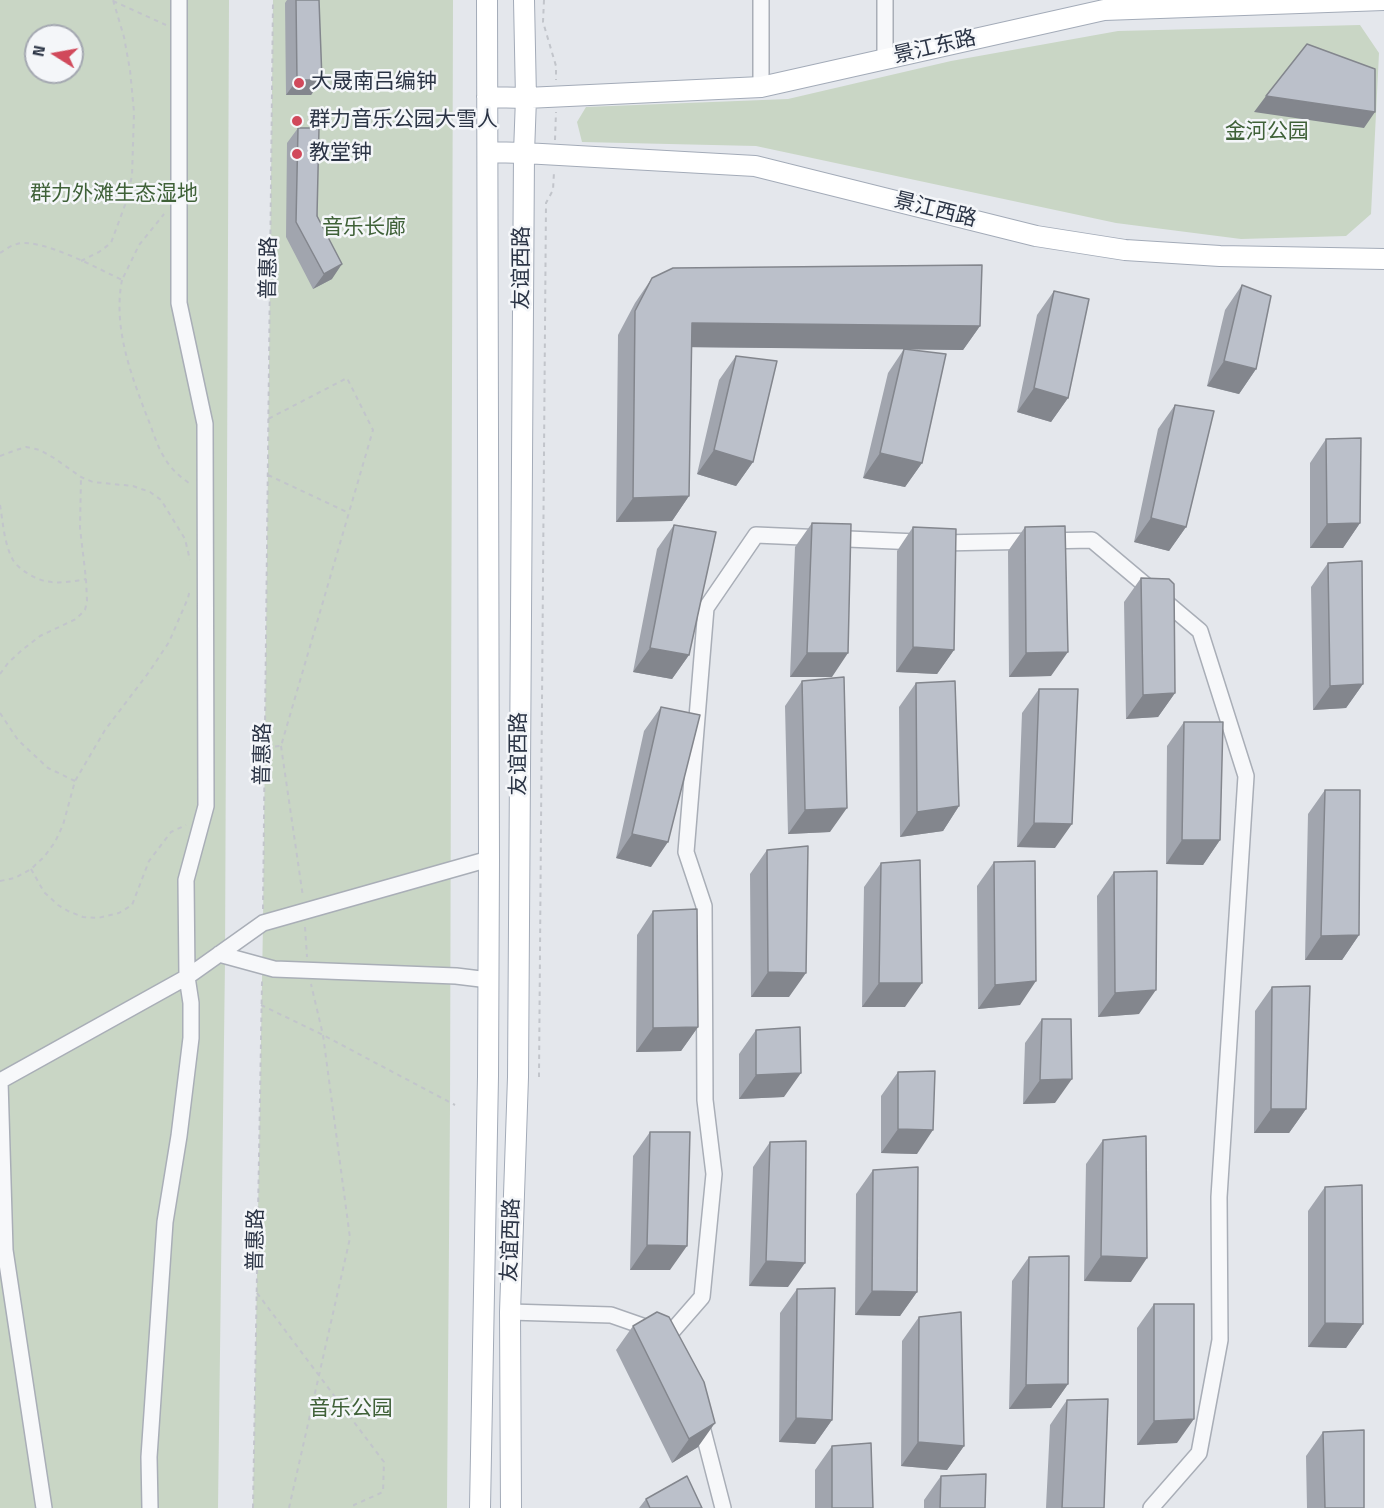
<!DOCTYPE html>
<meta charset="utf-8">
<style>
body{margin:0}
#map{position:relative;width:1384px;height:1508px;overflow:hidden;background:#e4e7ec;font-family:"Titillium Web",sans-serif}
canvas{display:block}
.north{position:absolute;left:24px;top:24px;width:60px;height:60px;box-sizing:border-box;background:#f4f6f9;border:2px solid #a4a8b1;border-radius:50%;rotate:281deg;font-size:16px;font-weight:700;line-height:24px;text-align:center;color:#2b3445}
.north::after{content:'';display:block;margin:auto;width:21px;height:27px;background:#d1495b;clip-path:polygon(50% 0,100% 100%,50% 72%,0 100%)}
</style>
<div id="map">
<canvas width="1384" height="1508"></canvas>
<div class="north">N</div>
</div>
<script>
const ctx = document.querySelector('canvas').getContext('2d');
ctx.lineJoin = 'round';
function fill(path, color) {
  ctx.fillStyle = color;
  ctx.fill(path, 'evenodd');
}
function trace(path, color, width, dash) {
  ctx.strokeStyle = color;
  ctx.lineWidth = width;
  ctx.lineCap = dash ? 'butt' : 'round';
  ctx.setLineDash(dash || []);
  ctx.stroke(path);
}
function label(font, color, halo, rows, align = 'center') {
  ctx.font = font + ' "Titillium Web","Noto Sans SC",sans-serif';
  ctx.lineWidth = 5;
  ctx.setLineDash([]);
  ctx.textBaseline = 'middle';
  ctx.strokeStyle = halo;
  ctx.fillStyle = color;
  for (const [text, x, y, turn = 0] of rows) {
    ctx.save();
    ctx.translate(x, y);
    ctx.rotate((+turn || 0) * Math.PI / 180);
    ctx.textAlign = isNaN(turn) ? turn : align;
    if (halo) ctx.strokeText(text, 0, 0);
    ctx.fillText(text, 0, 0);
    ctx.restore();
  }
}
fill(new Path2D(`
 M0 0H229L225 962 218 1508H0ZM36 36H72V72H36Z
 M273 0H453L450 1108 447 1508H253L263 923Z
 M1360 25 1379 53 1371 214 1346 236 1241 239 1116 223 756 146 582 142 577 122 586 107 788 99 951 61 1118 31Z`), '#c9d6c5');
const minor = new Path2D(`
 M761 0V87
 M885 0V59
 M219 954 274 969 456 976 489 980
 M0 1081 187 977 263 923 489 859
 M0 1081 5 1250 44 1508
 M510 1312 611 1315 654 1330
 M668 1336 702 1297 714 1174 705 1100 704 906 686 852 706 608 756 535 940 543 1092 540 1200 631 1246 776 1219 1197 1220 1340 1199 1453 1151 1508
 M700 1419 723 1508
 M150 1508 149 1457 165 1222 179 1136 191 1038V1003L187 977 186 880 206 806 205 424 179 303V0`);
const major = new Path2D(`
 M487 97 526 98 761 87 1104 10 1384 0
 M488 152 524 153 755 166 1036 236 1125 250 1220 256 1384 259
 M480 1508 488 1076 489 859 487 0
 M511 1508 510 1312 518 1077 524 153 526 98 524 0`);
trace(minor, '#a9aeb7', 18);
trace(major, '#a3abb8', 22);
trace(new Path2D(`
 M544 0 543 22 556 66V80
 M113 1 166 25
 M555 140 556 112
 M0 253C5 250 11 245 17 244 40 237 99 269 122 280L139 245 164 214
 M81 261 99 252 111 243 125 205 132 176 134 112 130 70 124 37 113 0
 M122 280C113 326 130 372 146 414 152 428 156 444 164 457 170 468 179 476 189 483
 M0 456 16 450 26 447 40 450 54 458 81 477 93 482 133 486 150 492 161 500 185 539 190 560
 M268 475 349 513
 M0 505C3 522 4 544 13 560 16 565 22 570 27 573 46 586 65 583 86 579
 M0 674 8 663 22 650 40 636 76 619 85 610 87 601 86 579 80 528 81 477
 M0 713 18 740 48 768 75 781
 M281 746 303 897
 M266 747 281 746 373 430 347 378 268 419
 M31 869 44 892 58 905 68 911 83 917 98 918 119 913 132 905 149 861 171 832 186 825
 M0 881 15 878 31 869 44 857 55 842 63 825 75 781 105 730 149 672 169 642 188 598 190 589
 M263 909 273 0
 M305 927 307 957
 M261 1005 323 1035 455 1105
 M539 1077 546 203 553 190 554 172
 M257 1293 384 1462 383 1492 354 1505V1508
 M253 1508 262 981
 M289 1508 350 1238 323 1035 311 984`), '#c2c5cb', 2, [4.5, 4.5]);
trace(minor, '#f7f8fa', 15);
trace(major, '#fff', 20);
fill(new Path2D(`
 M287 0H319L322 80 311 95H286L285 3Z
 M298 128 332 279 313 289 286 237 287 143Z
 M652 278 980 326 963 350 909 349 922 463 905 487 863 478 888 373 904 349 691 347 689 496 672 521 616 522 618 335 635 303Z
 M1242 285 1256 369 1239 394 1207 386 1225 310Z
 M1054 291 1068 398 1051 422 1017 412 1037 315Z
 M736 356 753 462 736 486 697 474 719 380Z
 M1175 405 1186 527 1169 551 1134 542 1158 429Z
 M1326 439 1360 523 1343 548H1310V463Z
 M812 523 832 677H790L795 547Z
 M674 525 689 655 672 679 633 672 657 549Z
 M913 527 954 650 937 674 896 672 897 551Z
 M1025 527 1051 676 1009 677 1008 551Z
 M1328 563 1363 684 1346 708 1313 710 1311 587Z
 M1141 578 1175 693 1158 717 1126 719 1124 602Z
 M802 681 830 832 788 834 785 706Z
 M916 683 959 806 943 831 900 837 899 707Z
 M1039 689 1055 848 1017 847 1022 713Z
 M661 707 651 867 616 858 644 731Z
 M1184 722 1220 840 1203 865 1166 864 1167 746Z
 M1325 790 1359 935 1342 960H1305L1308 814Z
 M767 850 789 997H751L750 874Z
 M994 862 1020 1005 978 1009 977 886Z
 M881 863 905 1007H862L864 887Z
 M1114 872 1139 1014 1098 1017 1097 896Z
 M653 911 698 1027 681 1051 636 1052 637 935Z
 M1272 987 1306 1109 1289 1133H1254L1255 1011Z
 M1042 1019 1055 1103 1023 1104 1025 1043Z
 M756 1030 784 1097 739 1099V1054Z
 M898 1072 917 1154 881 1153V1096Z
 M650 1132 670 1270H630L633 1156Z
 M1103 1140 1131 1282 1084 1281 1086 1164Z
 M770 1142 788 1287 749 1286 753 1167Z
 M873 1170 917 1292 900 1316 855 1315 856 1194Z
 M1325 1187 1363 1324 1346 1348 1308 1347V1211Z
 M1029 1257 1068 1384 1051 1408 1009 1409 1012 1281Z
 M797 1289 832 1420 815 1444 779 1442 780 1313Z
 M1154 1304 1177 1443 1137 1445V1328Z
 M919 1317 964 1446 947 1470 901 1466 902 1341Z
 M633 1326 698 1447 672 1463 616 1350Z
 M1067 1400 1104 1508H1046L1050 1425Z
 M1323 1432 1364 1508H1307L1306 1456Z
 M832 1446 873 1508H815V1470Z
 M941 1476 985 1508H924V1500Z
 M646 1499 702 1508H639Z`), '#a1a5ae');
fill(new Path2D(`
 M297 80H322L311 95H286Z
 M1266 96 1375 112 1364 128 1254 112Z
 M342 264 332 279 313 289 324 274Z
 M692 323 980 326 963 350 675 347Z
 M1224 361 1256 369 1239 394 1207 386Z
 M1034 388 1068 398 1051 422 1017 412Z
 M714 450 753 462 736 486 697 474Z
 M880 453 922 463 905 487 863 478Z
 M689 496 672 521 616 522 633 498Z
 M1151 518 1186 527 1169 551 1134 542Z
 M1360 523 1343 548H1310L1327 524Z
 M913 647 954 650 937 674 896 672Z
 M650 648 689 655 672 679 633 672Z
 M1068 652 1051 676 1009 677 1026 653Z
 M807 653H848L832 677H790Z
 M1363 684 1346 708 1313 710 1330 686Z
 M1175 693 1158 717 1126 719 1143 695Z
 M959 806 943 831 900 837 917 812Z
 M847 808 830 832 788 834 805 810Z
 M1034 823 1072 824 1055 848 1017 847Z
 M632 834 668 842 651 867 616 858Z
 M1182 840H1220L1203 865 1166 864Z
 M1359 935 1342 960H1305L1321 936Z
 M768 972 806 973 789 997H751Z
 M1036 981 1020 1005 978 1009 995 985Z
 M879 983H922L905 1007H862Z
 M1156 990 1139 1014 1098 1017 1115 993Z
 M698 1027 681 1051 636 1052 653 1028Z
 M801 1073 784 1097 739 1099 756 1075Z
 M1072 1079 1055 1103 1023 1104 1040 1080Z
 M1271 1109H1306L1289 1133H1254Z
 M898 1129 933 1130 917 1154 881 1153Z
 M647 1245 687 1246 670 1270H630Z
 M1101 1256 1147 1258 1131 1282 1084 1281Z
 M766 1261 805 1263 788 1287 749 1286Z
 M872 1291 917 1292 900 1316 855 1315Z
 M1325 1323 1363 1324 1346 1348 1308 1347Z
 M1068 1384 1051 1408 1009 1409 1026 1385Z
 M796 1418 832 1420 815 1444 779 1442Z
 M1194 1419 1177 1443 1137 1445 1154 1421Z
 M715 1423 698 1447 672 1463 689 1439Z
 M918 1442 964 1446 947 1470 901 1466Z`), '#83868d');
const building = new Path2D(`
 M296 0H319L322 80H297Z
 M1307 44 1375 69V112L1266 96Z
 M298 128H319L317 216 342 264 324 274 296 222Z
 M982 265 980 326 692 323 689 496 633 498 635 311 652 278 673 268Z
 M1242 285 1271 296 1256 369 1224 361Z
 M1054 291 1089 299 1068 398 1034 388Z
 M904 349 946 354 922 463 880 453Z
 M736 356 777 361 753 462 714 450Z
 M1175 405 1214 411 1186 527 1151 518Z
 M1361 438 1360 523 1327 524 1326 439Z
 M812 523 851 524 848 653H807Z
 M674 525 716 532 689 655 650 648Z
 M1065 526 1068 652 1026 653 1025 527Z
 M913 527 956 529 954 650 913 647Z
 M1362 561 1363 684 1330 686 1328 563Z
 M1141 578 1169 579 1174 584 1175 693 1143 695Z
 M844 677 847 808 805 810 802 681Z
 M955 681 959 806 917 812 916 683Z
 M1039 689H1078L1072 824 1034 823Z
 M661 707 700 715 668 842 632 834Z
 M1184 722H1223L1220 840H1182Z
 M1325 790H1360L1359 935 1321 936Z
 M808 846 806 973 768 972 767 850Z
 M920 860 922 983H879L881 863Z
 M1035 861 1036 981 995 985 994 862Z
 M1157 871 1156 990 1115 993 1114 872Z
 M697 909 698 1027 653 1028V911Z
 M1310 986 1306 1109H1271L1272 987Z
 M1042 1019H1071L1072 1079 1040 1080Z
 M800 1027 801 1073 756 1075V1030Z
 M935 1071 933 1130 898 1129V1072Z
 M650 1132H690L687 1246 647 1245Z
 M1146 1136 1147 1258 1101 1256 1103 1140Z
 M806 1141 805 1263 766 1261 770 1142Z
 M918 1167 917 1292 872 1291 873 1170Z
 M1362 1185 1363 1324 1325 1323V1187Z
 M1069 1256 1068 1384 1026 1385 1029 1257Z
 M835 1288 832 1420 796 1418 797 1289Z
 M1154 1304H1194V1419L1154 1421Z
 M657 1312 669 1317 704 1382 715 1423 689 1439 633 1326Z
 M961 1312 964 1446 918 1442 919 1317Z
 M1108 1399 1104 1508H1062L1067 1400Z
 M1364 1430V1508H1325L1323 1432Z
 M871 1443 873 1508H832V1446Z
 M986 1474 985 1508H940L941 1476Z
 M687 1476 702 1508H650L646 1499Z`);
fill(building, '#bbc0ca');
trace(building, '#83868d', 1.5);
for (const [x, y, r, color] of [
 [299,83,6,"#d1495b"],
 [297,121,6,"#d1495b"],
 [297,154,6,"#d1495b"]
]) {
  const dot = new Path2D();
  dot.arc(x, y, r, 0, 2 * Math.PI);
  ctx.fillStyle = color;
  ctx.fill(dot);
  trace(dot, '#f4f6f9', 2);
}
label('21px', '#2b3445', '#f4f6f9', [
 ["景江东路",935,48,-13],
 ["景江西路",935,211,14],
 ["普惠路",270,268,-89],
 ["友谊西路",523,268,-90],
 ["普惠路",264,754,-89],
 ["友谊西路",520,754,-90],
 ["普惠路",257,1240,-89],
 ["友谊西路",512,1240,-88]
]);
label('21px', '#2b3445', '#f4f6f9', [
 ["大晟南吕编钟",311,83],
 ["群力音乐公园大雪人",309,121],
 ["教堂钟",309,154]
], 'left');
label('21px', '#3f6138', '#f4f6f9', [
 ["金河公园",1267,133],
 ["群力外滩生态湿地",114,195],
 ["音乐长廊",364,229],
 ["音乐公园",351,1410]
]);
</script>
